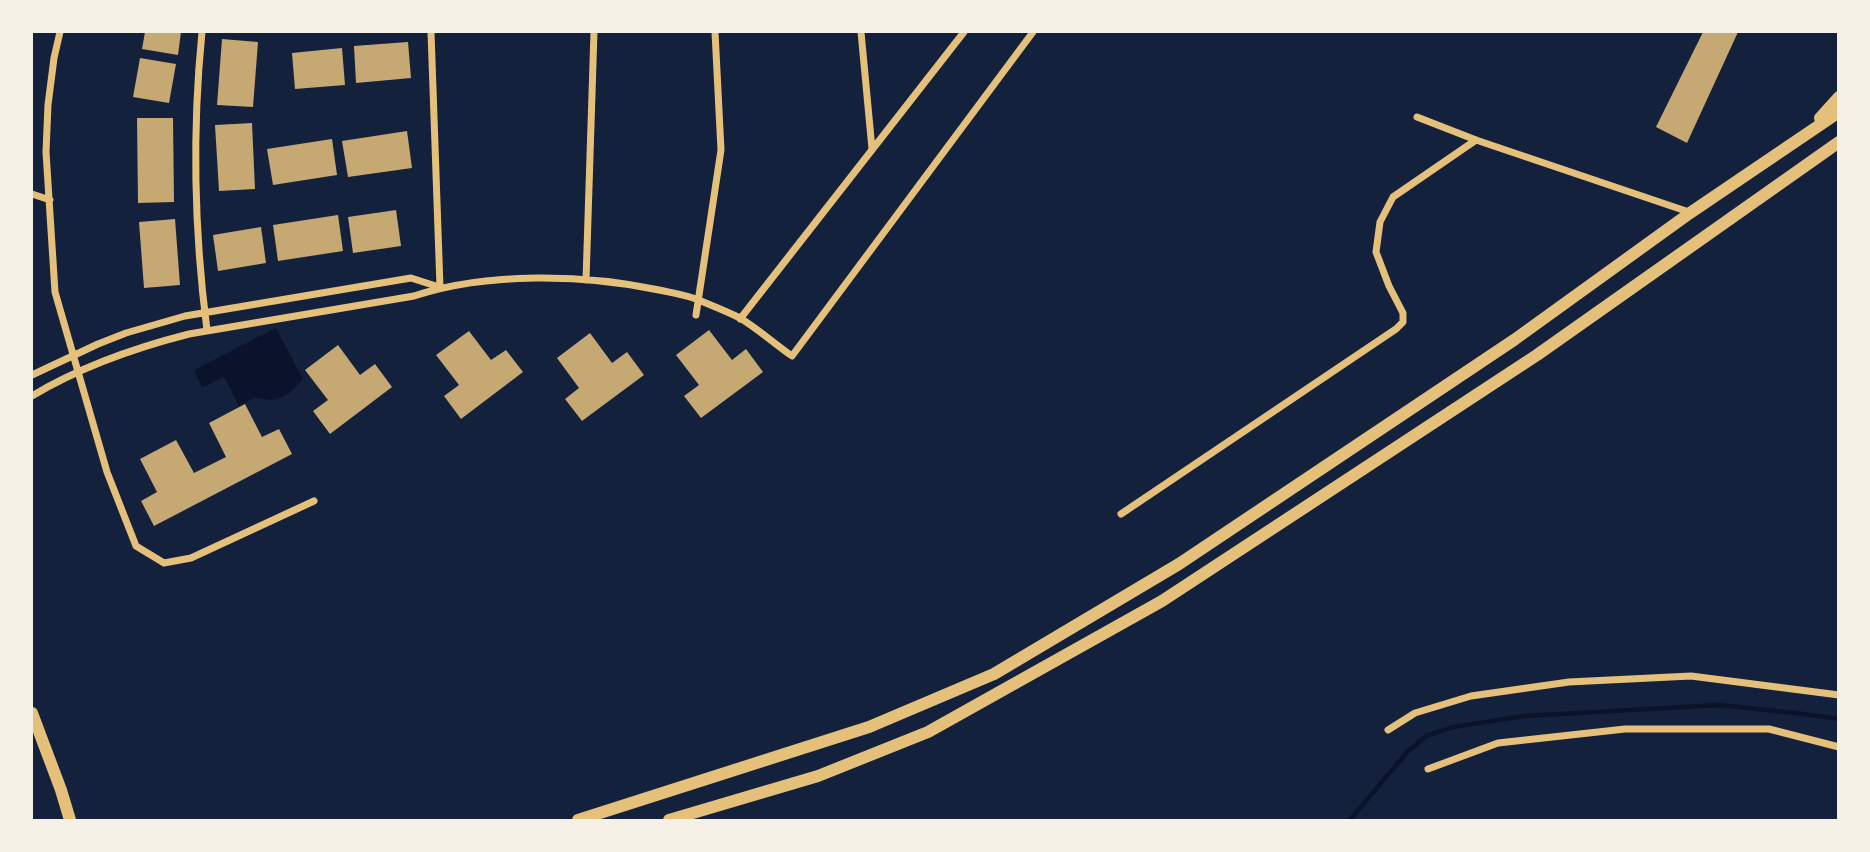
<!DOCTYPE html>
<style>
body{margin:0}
#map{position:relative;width:1870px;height:852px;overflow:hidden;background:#14213d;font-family:"Sofia Sans Condensed",sans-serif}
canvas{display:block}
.frame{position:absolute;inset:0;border:33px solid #f6f1e7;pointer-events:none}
</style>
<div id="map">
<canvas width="1870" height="852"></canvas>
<div class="frame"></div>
</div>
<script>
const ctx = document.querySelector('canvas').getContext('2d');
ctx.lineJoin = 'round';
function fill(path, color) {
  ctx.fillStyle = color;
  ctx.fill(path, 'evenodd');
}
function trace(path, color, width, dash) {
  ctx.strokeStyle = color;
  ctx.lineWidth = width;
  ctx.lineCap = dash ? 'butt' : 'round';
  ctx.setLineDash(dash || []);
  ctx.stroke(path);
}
fill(new Path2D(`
 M276 328 303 379 290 393 282 397 273 400 254 398 239 406 224 377 202 388 194 370Z`), '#0b132b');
trace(new Path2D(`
 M1350 820 1407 752 1426 736 1453 727 1525 716 1719 705 1796 713 1839 719`), '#0b132b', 4.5);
fill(new Path2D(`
 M145 32H181L178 55 142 49Z
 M1703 32H1738L1687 143 1656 127Z
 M222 39 258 42 253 107 217 105Z
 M408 42 411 78 356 83 354 46Z
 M342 48 345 85 295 89 292 53Z
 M140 58 176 64 169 103 133 97Z
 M137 118H173L174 202 138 203Z
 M252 123 255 189 219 191 215 125Z
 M407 131 412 168 348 177 342 141Z
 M332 139 337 175 273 185 267 149Z
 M396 210 401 246 353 253 348 217Z
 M338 215 343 251 278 261 273 225Z
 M175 219 180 285 144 288 139 222Z
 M261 227 266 263 218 271 213 235Z
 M709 330 732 360 746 349 763 372 701 418 684 396 699 385 676 355Z
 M469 331 491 360 506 350 523 372 461 419 444 396 459 385 436 355Z
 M590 333 612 363 627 352 644 375 582 421 565 399 579 388 557 358Z
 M338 345 360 375 375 364 392 387 330 434 313 411 328 400 305 370Z
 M245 404 262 437 279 429 292 454 154 526 141 501 157 492 140 459 176 440 194 473 226 457 209 423Z`), '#c6a872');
trace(new Path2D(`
 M60 32 54 58 48 105 46 152 55 292 107 472 136 546 164 563 191 558 314 501
 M202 32C192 132 194 230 207 330
 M431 32 440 287
 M861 32 872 149
 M1417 117 1476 140 1689 212
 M32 194 50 200
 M586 280 594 32
 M696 315 721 150 715 32
 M740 319 964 32
 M32 375 98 344 126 333 185 316 411 278 439 287
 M32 396C80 367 134 348 189 334L414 296C487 272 584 274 659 290 673 293 688 295 701 301 713 306 728 312 740 318 758 329 775 344 792 356L1033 32
 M1121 514 1396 329 1403 322V313L1389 286 1376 252 1380 222 1393 197 1476 140
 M1388 730 1415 713 1471 696 1569 682 1691 676 1839 695
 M1428 769 1498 743 1625 729H1769L1839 747`), '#e5c07b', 7);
trace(new Path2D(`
 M1820 118 1839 97
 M32 713 61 790 70 820
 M578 820 869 727 994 674 1179 564 1514 340 1690 213 1839 112
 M669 820 818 776 928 732 1162 601 1537 355 1839 142`), '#e5c07b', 12);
</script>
